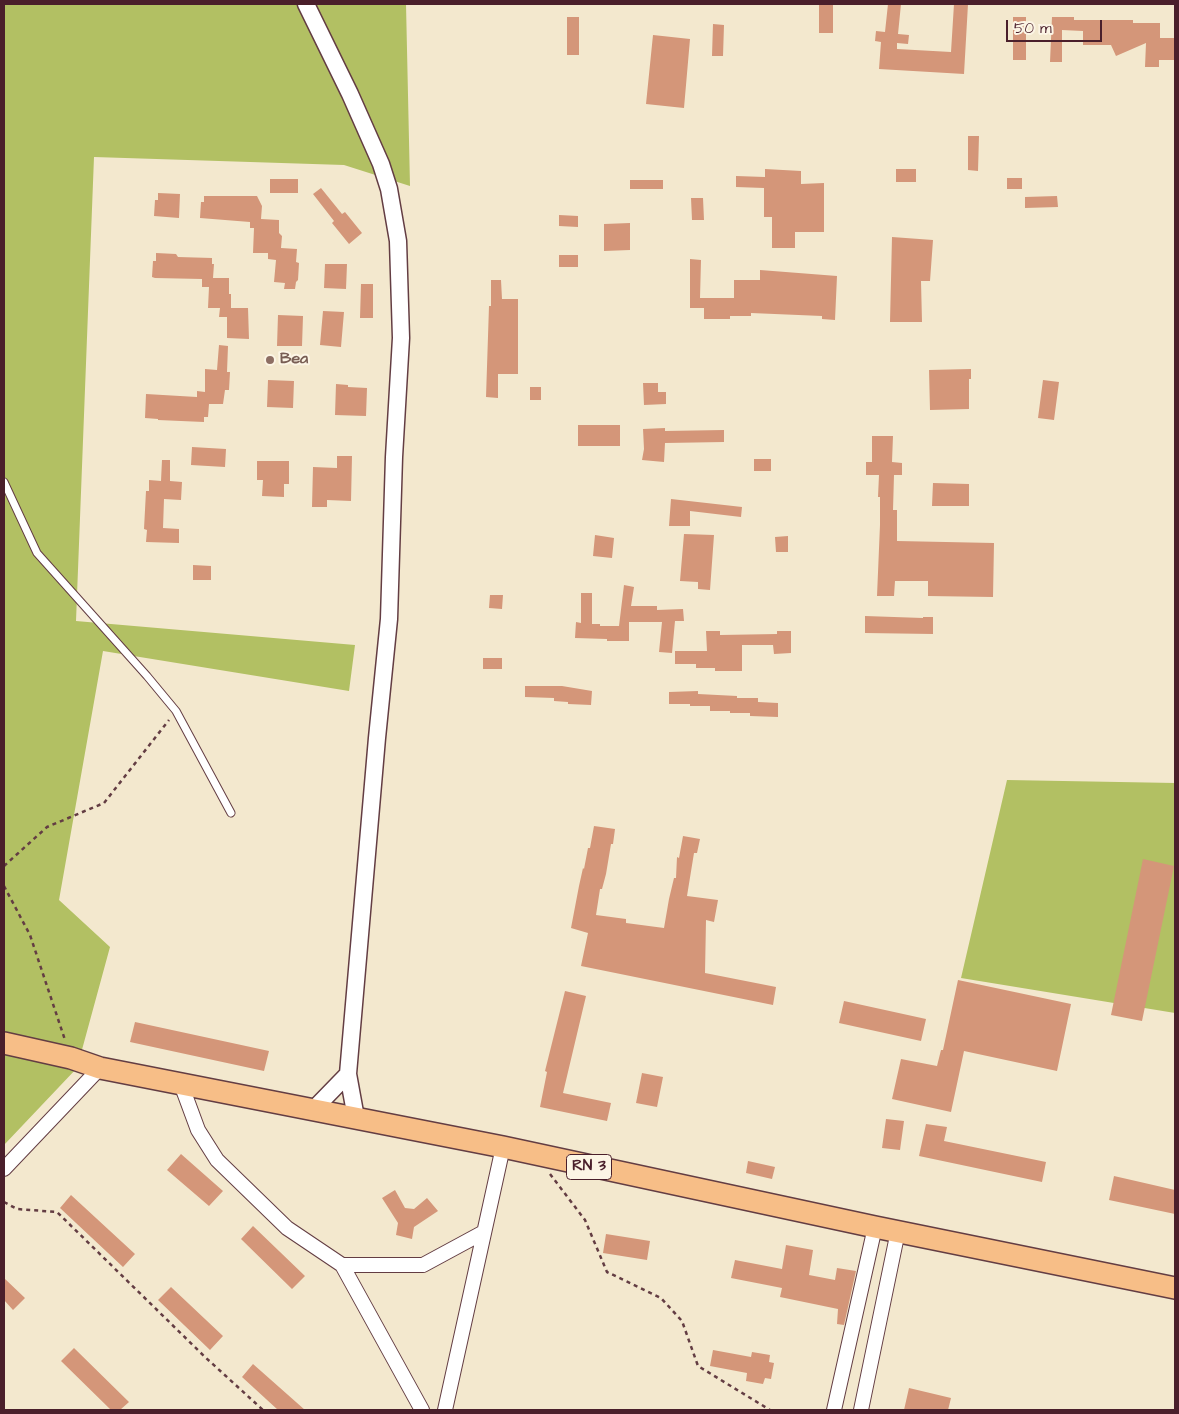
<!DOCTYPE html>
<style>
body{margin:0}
#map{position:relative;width:1179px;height:1414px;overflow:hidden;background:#f3e8ce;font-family:"Architects Daughter",sans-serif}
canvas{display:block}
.frame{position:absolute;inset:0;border:5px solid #4a1f2b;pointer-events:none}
.scale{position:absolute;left:1006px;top:20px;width:96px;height:22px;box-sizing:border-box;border:2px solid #4a1f2b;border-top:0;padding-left:6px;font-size:15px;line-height:18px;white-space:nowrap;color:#4a1f2b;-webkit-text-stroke:4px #fcf5e5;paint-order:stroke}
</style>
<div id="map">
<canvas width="1179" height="1414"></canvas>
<div class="frame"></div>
<div class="scale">50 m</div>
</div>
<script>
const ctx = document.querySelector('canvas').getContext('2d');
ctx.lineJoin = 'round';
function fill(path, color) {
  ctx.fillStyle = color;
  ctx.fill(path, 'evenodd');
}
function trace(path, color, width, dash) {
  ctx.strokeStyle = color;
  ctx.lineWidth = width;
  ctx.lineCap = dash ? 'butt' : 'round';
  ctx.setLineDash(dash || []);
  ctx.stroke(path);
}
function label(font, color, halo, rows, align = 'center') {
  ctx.font = font + ' "Architects Daughter",sans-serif';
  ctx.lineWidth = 4;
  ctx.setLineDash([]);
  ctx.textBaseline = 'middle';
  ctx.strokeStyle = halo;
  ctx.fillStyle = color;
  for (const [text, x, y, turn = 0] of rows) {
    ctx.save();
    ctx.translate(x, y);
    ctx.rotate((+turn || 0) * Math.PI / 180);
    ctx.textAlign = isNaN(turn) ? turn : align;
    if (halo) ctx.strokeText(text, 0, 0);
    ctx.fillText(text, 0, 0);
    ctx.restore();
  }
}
fill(new Path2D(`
 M4 4H406L410 186 344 165 94 157 76 621 355 645 349 691 103 651 59 900 110 947 77 1068 4 1145Z
 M1007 780 1175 783V1013L961 978Z`), '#b2c063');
fill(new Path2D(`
 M819 4H833V33H819Z
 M888 4H901L898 34 909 35 908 44 897 43V49L951 52 954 4H968L964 74 879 69 881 42 875 41 876 31 885 32Z
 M567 17H579V55H567Z
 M1013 17H1026V60H1013Z
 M1052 17H1074V20H1133V23H1160V38H1175V60H1159V67H1145L1146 43 1116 56 1111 45H1083V31L1062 30V62H1050Z
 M713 24 724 25 723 56H712Z
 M653 35 690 39 684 108 646 104Z
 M968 136H979L978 171 968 170Z
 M765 169 801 171V184L824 183V232H795V248H772V217H764V188L736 187V176L765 177Z
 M896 169H916V182H896Z
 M1007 178H1022V189H1007Z
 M270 179H298V193H270Z
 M630 180H663V189H630Z
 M321 188 342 214 345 212 362 233 349 244 332 223 334 221 313 194Z
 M158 193 180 194 179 218 154 216 155 200H158Z
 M204 196H257L262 206 261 219 279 220V233L282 236 281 248 297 249 296 262 299 263 298 280 296 282 295 289H284L285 283 274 282 276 260 268 259V253H253L254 228H250V222L200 218 201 202H204Z
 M1057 196 1058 207 1025 208V197Z
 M691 198H703L704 220H692Z
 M559 215 578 216V227L559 226Z
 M630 223V250L604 251V224Z
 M892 237 933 240 930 281H921L922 322H890Z
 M156 253 176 254 178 257 212 258V264H214L213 278H229V294H231V308H248L249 339 227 338V317H219L220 308H208L209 287H202V279L155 278 152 277 153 261H156Z
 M559 255H578V267H559Z
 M690 259 701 260 700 298H734V280H760V270L837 276 835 320 822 319V316L751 313V316H730V319H704V308H690Z
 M325 264H347L346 289 324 288Z
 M491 280H501L502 299H518V374H498V398L486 397 489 306H491Z
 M361 284H373V318H360Z
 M323 311 344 312 341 347 320 345Z
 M278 315 303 316 302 346H277Z
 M219 345 228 346 227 372H230L229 390H225L223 404H209L208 417H204V422L158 420V419L145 418 146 394 197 397V391L205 392V369L217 370Z
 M971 369V379H969V409L930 410 929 370Z
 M268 380 294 381 293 408 267 407Z
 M1043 380 1059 382 1054 420 1038 418Z
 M643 383H658V392H666V404L644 405Z
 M336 384 348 385V387L367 388 366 416 335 415Z
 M530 387H541V400H530Z
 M578 425H620V446H578Z
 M665 428V431L724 430V442L665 443 664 462 642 460 644 449 643 429Z
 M872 436H893L892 462 902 463V475H894L893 510H897V541L994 543 993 597 928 596V581H895L894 596H877L880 525V497H878L879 475H866V462H872Z
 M192 447 226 449 225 467 191 465Z
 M337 456H352L351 501 327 500V507H312L313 467 337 468Z
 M754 459H771V471H754Z
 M162 460H170V481L182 482 181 500 164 499 163 528 179 529V543L146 542 147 530 144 529 146 491H149V480L161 481Z
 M257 461H289V484H284V497L262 496 263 480H257Z
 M933 483 969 484V506H932Z
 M671 499 742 507 741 517 690 511V526H669Z
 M684 534 714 535 710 590 698 589V582L680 581Z
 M595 535 614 538 612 558 593 556Z
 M788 536V552H776L775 537Z
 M193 565 211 566V580H193Z
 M624 585 634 587 631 606H657V610L683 609 684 621H675L672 653 659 652 662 622H629V641H607V639L575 638 576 622 581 623V593H592V624H600V626H619Z
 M490 595H503L502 609 489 608Z
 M865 616 923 618V617H933V634L865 633Z
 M706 631H720V635L777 634V631H791V653L774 654 773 645H742V671H715V668H696V664H675V651H707Z
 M483 658H502V669H483Z
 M525 686H562L592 691 591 705 568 704V702L554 701V698L525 697Z
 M698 691V694L737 696V698H758V702L778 703V717L750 716V713H730V711H710V706H690V704H669V692Z
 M594 826 615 829 613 844H611L606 874 602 889H600L596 915 626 919V923L664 928 669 899 674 878H676L677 857 679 858 683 836 700 839 697 853H694L687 896 718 900 714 922 706 920 705 973 776 987 773 1005 581 966 588 933 571 928 579 886 583 868 584 869 588 848H590Z
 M1143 859 1174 866 1142 1021 1111 1015Z
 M958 980 1071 1004 1057 1071 964 1051 951 1112 892 1099 901 1059 937 1066 941 1050H943Z
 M565 991 586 996 563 1093 611 1103 607 1121 540 1107 547 1072 545 1071Z
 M844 1001 926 1019 921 1041 839 1023Z
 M135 1022 269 1051 264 1071 130 1042Z
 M642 1073 663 1077 657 1107 636 1103Z
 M886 1119 904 1121 900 1150 882 1148Z
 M926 1124 947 1127 944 1141 1046 1162 1042 1182 919 1156Z
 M181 1154 223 1191 209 1206 167 1170Z
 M748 1161 775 1167 772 1179 746 1173Z
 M1114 1176 1175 1190V1214L1109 1200Z
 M395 1190 405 1208 414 1209 427 1198 438 1211 414 1227 412 1239 396 1235 398 1223 382 1198Z
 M71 1195 135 1254 123 1267 60 1208Z
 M253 1226 305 1276 292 1289 241 1239Z
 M606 1234 650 1241 647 1260 603 1253Z
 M786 1245 813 1250 809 1275 835 1280 837 1268 856 1271 844 1325 837 1324 838 1309 780 1297 782 1288 731 1278 735 1260 782 1269Z
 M4 1278 25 1298 13 1310 4 1300Z
 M171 1287 223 1336 210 1350 158 1300Z
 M74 1348 129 1402 120 1410H111L61 1361Z
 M713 1350 751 1357 752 1352 770 1355 769 1362 774 1363 771 1379 765 1378 763 1384 746 1381 747 1373 710 1366Z
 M253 1364 305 1410H278L242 1377Z
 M909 1388 951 1398 948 1410H904Z`), '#d49679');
const service = new Path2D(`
 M4 482 37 553 147 676 176 711 231 813`);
const minor = new Path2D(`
 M181 1084 198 1130 217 1160 287 1228 342 1265 422 1410
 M4 1169 100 1068
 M342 1265H423L484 1232
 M445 1410 503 1147
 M834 1410 875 1227
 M861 1410 898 1231`);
const tertiary = new Path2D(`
 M306 4 350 94 381 164 389 189 398 241 401 338 394 457 389 619 377 738 348 1074 356 1118
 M313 1110 348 1074`);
const primary = new Path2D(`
 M4 1043 71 1058 100 1068 503 1147 875 1227 1175 1288`);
trace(service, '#633d43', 9);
trace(minor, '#633d43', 16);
trace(tertiary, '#633d43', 19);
trace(primary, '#633d43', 24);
trace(new Path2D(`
 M4 866 47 827 104 803 169 720
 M4 886 30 935 65 1040
 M550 1174 585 1220 607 1272 661 1298 682 1321 698 1366 770 1410
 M4 1202 17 1209 57 1212 205 1357 263 1410`), '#633d43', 2.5, [4, 4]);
trace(service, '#fff', 7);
trace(minor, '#fff', 14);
trace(tertiary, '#fff', 16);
trace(primary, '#f7be87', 21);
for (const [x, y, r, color] of [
 [270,360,5,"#8d6e63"]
]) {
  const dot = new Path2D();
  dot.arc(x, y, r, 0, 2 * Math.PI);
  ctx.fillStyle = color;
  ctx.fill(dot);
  trace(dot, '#fcf5e5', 2);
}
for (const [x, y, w] of [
 [589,1167,45]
]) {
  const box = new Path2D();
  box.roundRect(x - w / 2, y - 12.5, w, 25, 4);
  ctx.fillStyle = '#fcf5e5';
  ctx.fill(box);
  trace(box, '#4a1f2b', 1);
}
label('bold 15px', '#4a1f2b', null, [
 ["RN 3",589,1167]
]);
label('bold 16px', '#785e54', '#fcf5e5', [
 ["Bea",280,360]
], 'left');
</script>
